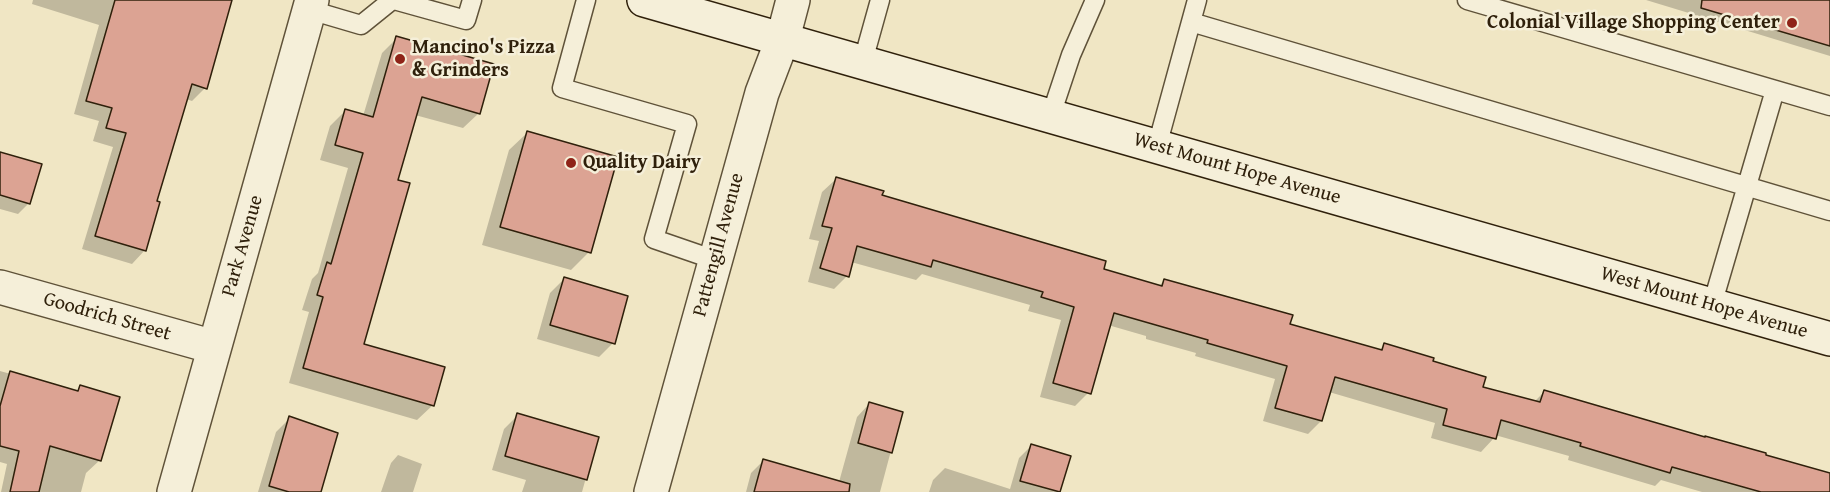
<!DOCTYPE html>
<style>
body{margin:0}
canvas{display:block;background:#f0e6c4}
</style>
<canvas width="1830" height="492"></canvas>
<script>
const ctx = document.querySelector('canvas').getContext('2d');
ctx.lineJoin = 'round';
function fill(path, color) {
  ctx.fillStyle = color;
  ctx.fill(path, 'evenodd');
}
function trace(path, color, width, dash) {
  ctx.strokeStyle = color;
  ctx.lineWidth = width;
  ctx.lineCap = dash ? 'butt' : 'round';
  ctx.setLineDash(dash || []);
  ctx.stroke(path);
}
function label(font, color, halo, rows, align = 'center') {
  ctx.font = font + ' "Gentium Book Plus",serif';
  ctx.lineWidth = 5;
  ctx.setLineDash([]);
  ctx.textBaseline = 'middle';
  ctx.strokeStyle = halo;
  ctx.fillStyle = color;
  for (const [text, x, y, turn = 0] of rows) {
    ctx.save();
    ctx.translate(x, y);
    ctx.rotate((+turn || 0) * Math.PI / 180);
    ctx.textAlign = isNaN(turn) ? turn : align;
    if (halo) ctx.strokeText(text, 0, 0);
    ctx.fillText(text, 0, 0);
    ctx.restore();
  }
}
fill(new Path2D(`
 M33 0H230L205 88 192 101 186 99 155 202 145 250 132 264 82 249 113 147 93 141 99 121 74 114 99 25 32 4Z
 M1646 0H1830V56Z
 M397 38 479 113 463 128 415 115 396 181 362 345 433 405 417 420 289 383 309 312 302 310 312 279 318 273 348 168 320 160 330 126 345 111 363 116 382 53Z
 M528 132 589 252 571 270 482 245 509 150Z
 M0 154 29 203 18 214 0 209Z
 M836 179 881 196 1102 270 1159 286 1164 281 1288 325 1379 351 1384 345 1431 363 1481 388 1534 402 1544 392 1830 476V492H1702L1661 480 1655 486 1568 460 1569 456 1495 435 1494 438 1481 452 1431 438 1435 423 1329 392 1321 421 1308 434 1263 421 1275 379 1195 356 1196 353 1146 339V336L1108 325 1088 393 1075 406 1040 397 1061 320 1028 311 1030 305 922 274 916 280 851 262 847 276 834 289 808 282 819 241 809 239 822 192Z
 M564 279 613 343 599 357 537 339 550 293Z
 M0 371 76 392 80 387 100 460 86 473 81 492H1L7 464 0 462Z
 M869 404 901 413 880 492H746L751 473 764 460 839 482 857 417Z
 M518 415 597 438 582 492H522L526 480 492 470 504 429Z
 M290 418 320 492H258L276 432Z
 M1031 446 1069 457 1058 492H929L933 480 945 468 1010 489 1019 458Z
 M398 455 422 464 413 492H381L391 463Z`), '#0003');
const building = new Path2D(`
 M115 0H232L207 89 192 84 157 201 160 202 146 251 95 236 126 133 106 128 112 108 86 101Z
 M1702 0H1830V46L1701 8Z
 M396 36 494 64 480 114 422 97 398 180 410 183 364 344 445 367 434 406 303 368 323 297 317 295 327 262 331 264 363 153 335 145 345 109 373 117Z
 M527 131 618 157 591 253 500 227Z
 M0 152 42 164 30 204 0 195Z
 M836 177 884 191 882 195 1106 261 1104 269 1162 286 1164 279 1293 315 1290 324 1382 350 1384 343 1434 358 1433 361 1486 377 1483 387 1540 402 1544 390 1705 437V436L1766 453V455L1830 473V492H1761L1672 467 1670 473 1580 446 1581 443 1501 420 1496 439 1443 425 1447 409 1335 377 1322 421 1275 408 1287 366 1207 343 1208 340 1114 313 1091 394 1053 383 1074 307 1041 297 1043 292 933 260 931 267 857 246 849 277 820 268 832 228 822 226Z
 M564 277 628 296 615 344 550 325Z
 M10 371 78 391 80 385 120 397 101 461 50 446 39 492H10L19 451 0 446V406Z
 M869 402 903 412 892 453 858 443Z
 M517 413 599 437 587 480 505 456Z
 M289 416 338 433 321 492H289L269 486Z
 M1031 444 1071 456 1060 492 1020 481Z
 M763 459 850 484 849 492H754Z`);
fill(building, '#dca393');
trace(building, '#2f200b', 1.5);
const lane = new Path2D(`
 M394 0 466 20 472 0
 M586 0 562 88 687 124 654 239 715 260
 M1467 0 1830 106
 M310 10 361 25 392 0
 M1191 22 1830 211
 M863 61 880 0
 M1051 115 1071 55 1095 0
 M1157 146 1197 0
 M1712 305 1775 90`);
const street = new Path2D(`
 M0 287 214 347
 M174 492 312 0
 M651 492 762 93 783 38 793 0`);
const secondary = new Path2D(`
 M644 0 1830 339`);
trace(lane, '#5f5239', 21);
trace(street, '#5f5239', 36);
trace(secondary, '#2f200b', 36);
trace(lane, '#f5efd9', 18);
trace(street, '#f5efd9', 33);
trace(secondary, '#f5efd9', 33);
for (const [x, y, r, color] of [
 [1792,23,6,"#8f2418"],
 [400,59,6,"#8f2418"],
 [571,163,6,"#8f2418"]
]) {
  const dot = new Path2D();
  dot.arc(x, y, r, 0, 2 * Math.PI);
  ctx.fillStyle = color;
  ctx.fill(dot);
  trace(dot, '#f5efd9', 2);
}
label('bold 20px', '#2f200b', '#f5efd9', [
 ["Colonial Village Shopping Center",1780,23,"right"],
 ["Mancino's Pizza",412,48],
 ["& Grinders",412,71],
 ["Quality Dairy",583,163]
], 'left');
label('20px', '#2f200b', '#f5efd9', [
 ["West Mount Hope Avenue",1237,169,16],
 ["Pattengill Avenue",719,245,-75],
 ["Park Avenue",243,246,-74],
 ["West Mount Hope Avenue",1704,303,16],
 ["Goodrich Street",107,317,16]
]);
</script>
